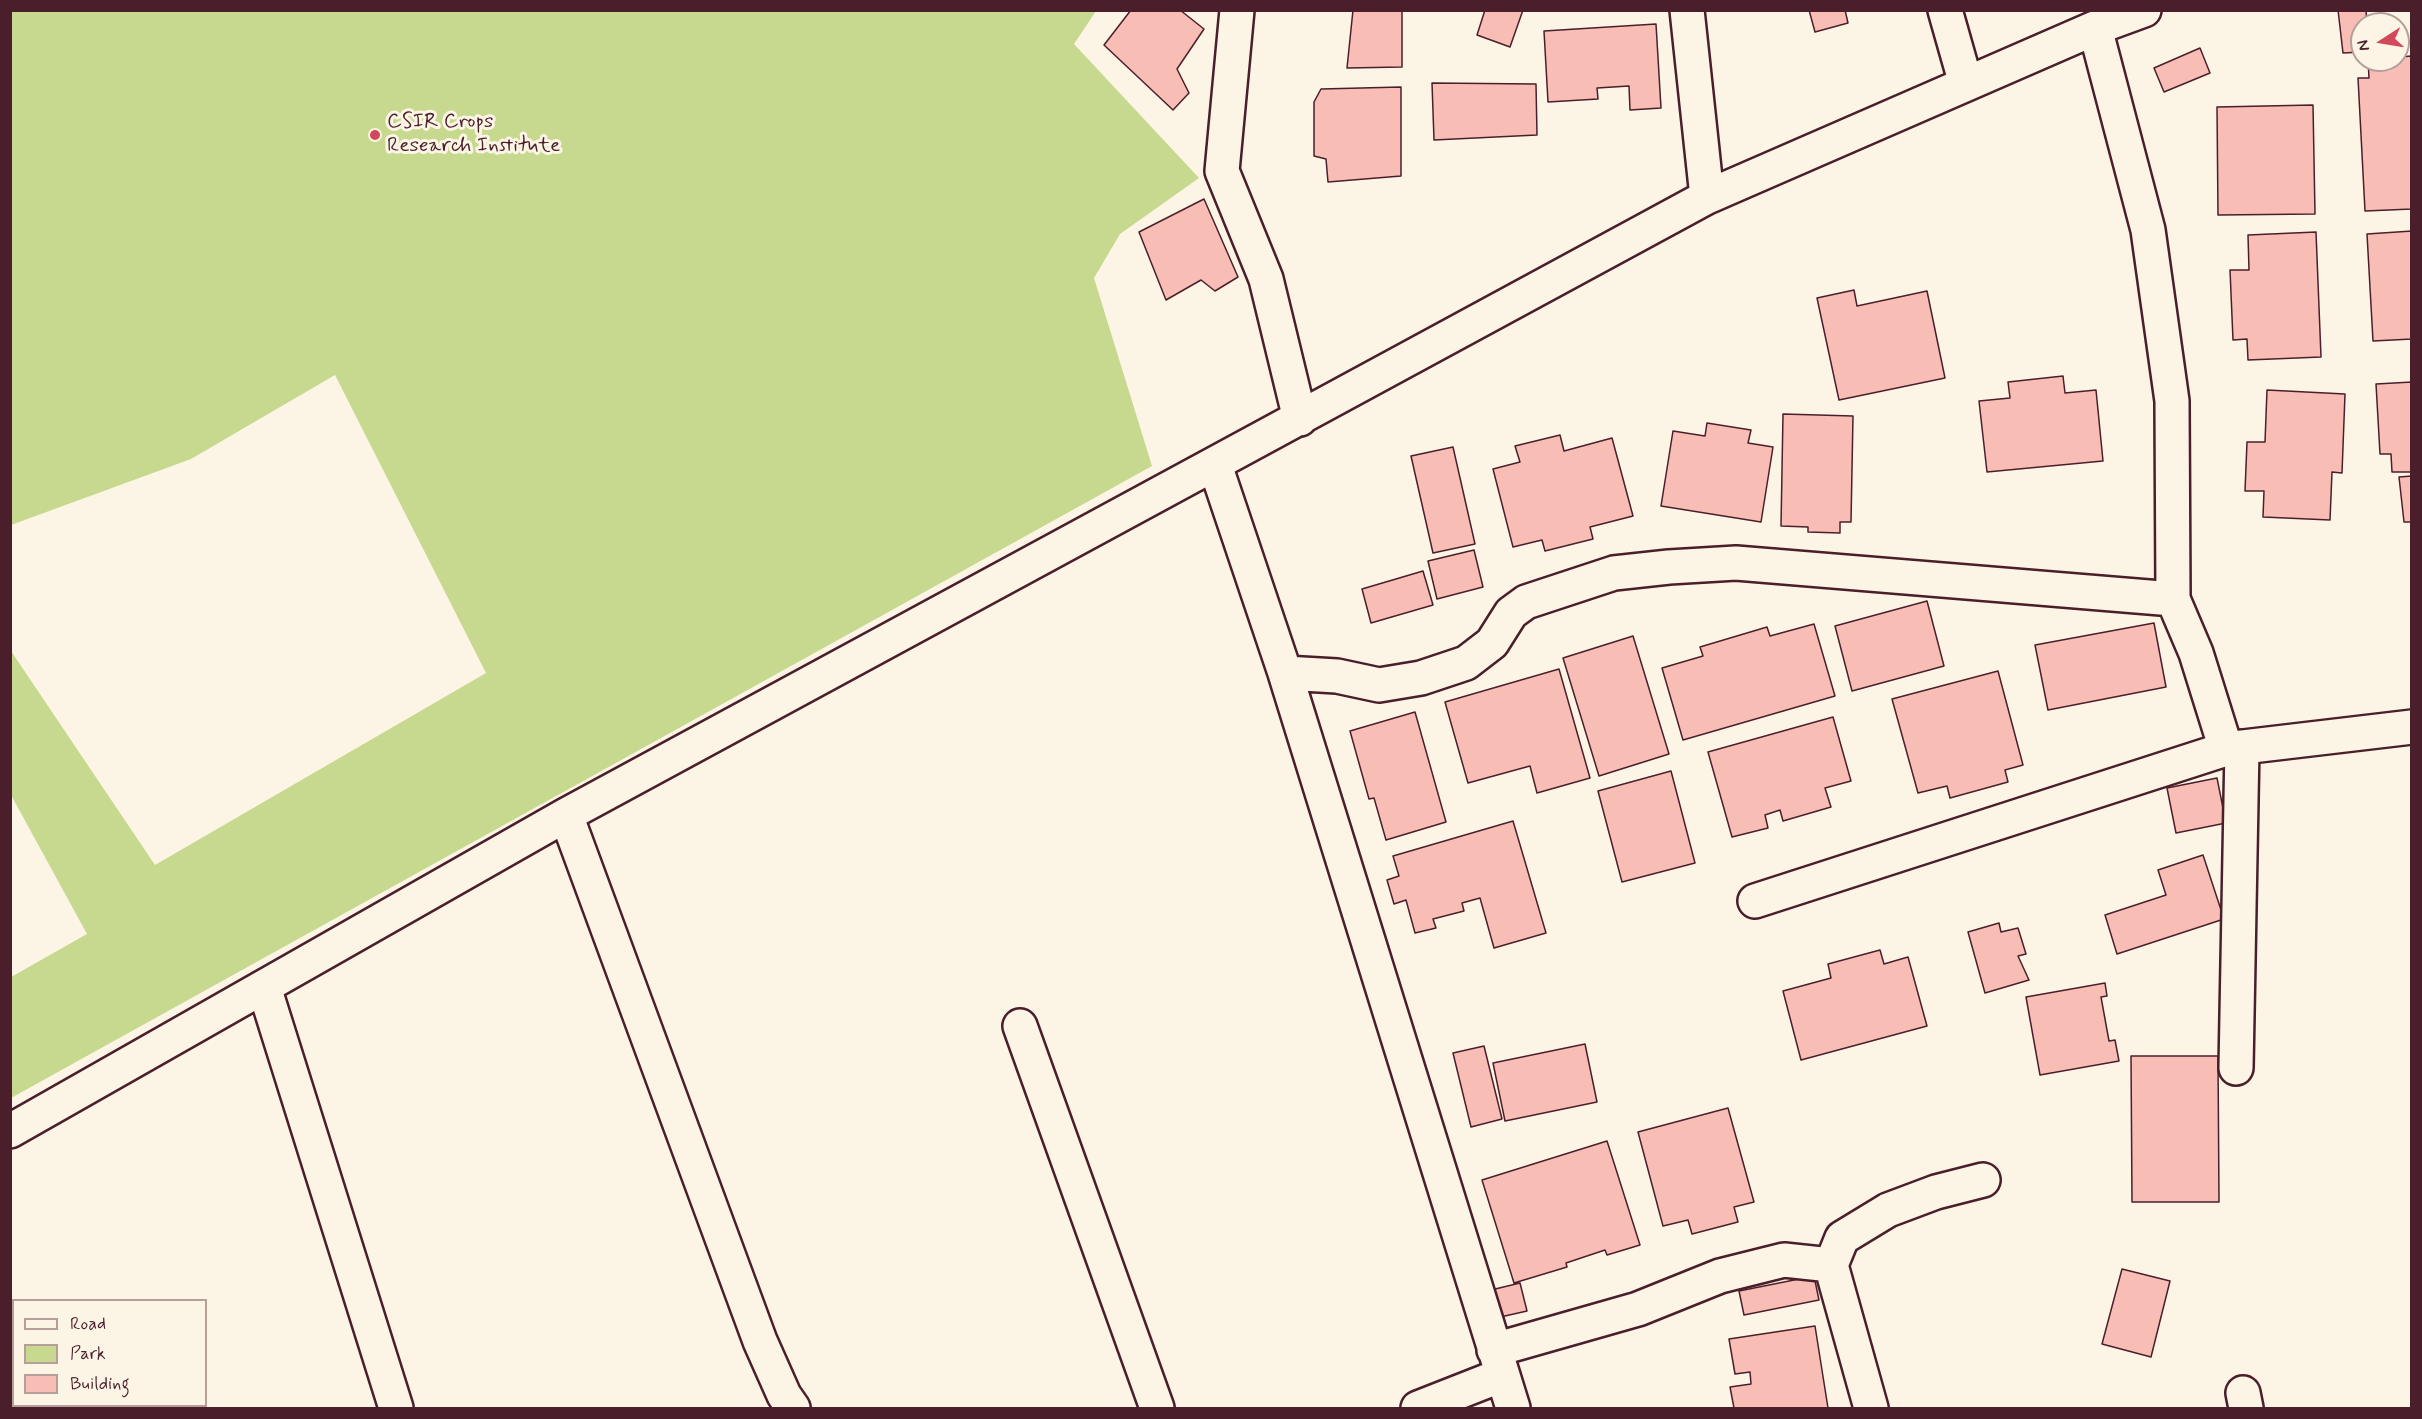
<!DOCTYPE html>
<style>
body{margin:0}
#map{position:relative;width:2422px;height:1419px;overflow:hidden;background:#fcf5e5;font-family:Mynerve,sans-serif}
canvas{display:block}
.frame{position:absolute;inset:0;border:12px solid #4a1f2b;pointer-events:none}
.legend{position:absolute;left:12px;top:1299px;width:195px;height:108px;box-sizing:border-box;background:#fcf5e5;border:2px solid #b59f9b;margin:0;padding:8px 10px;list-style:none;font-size:18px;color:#4a1f2b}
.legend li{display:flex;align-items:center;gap:12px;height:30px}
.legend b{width:30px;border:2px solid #b59f9b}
.north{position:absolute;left:2350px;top:12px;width:60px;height:60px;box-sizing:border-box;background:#fcf5e5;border:2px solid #b59f9b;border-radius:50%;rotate:258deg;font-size:16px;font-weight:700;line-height:24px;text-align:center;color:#4a1f2b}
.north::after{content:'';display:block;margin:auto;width:21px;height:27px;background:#d1495b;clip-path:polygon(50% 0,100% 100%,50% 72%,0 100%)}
</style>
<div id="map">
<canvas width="2422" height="1419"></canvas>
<div class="frame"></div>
<ul class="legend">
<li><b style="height:8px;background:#fcf5e5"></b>Road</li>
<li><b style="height:16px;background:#c6d98e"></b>Park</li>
<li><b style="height:16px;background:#f8bdb5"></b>Building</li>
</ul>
<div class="north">N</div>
</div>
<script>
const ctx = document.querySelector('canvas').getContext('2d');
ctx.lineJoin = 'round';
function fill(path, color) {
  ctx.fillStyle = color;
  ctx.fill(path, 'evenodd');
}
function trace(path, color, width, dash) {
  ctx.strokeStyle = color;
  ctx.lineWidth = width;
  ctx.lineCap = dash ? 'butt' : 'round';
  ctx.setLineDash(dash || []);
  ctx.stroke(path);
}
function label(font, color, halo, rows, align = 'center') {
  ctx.font = font + ' Mynerve,sans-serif';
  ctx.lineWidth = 6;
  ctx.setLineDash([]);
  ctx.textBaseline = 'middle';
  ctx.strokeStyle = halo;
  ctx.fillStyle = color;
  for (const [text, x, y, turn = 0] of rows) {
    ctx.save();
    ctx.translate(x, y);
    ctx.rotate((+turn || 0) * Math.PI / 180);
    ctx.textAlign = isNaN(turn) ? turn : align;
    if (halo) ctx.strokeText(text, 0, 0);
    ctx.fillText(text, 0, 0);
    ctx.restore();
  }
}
fill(new Path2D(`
 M11 10 1096 11 1074 44 1199 178 1120 234 1094 278 1152 466 11 1098V977L87 934 11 795V651L155 865 486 673 335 375 191 459 11 525Z`), '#c6d98e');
const building = new Path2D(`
 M1131 10H1180L1204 29 1177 69 1189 93 1173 110 1104 45Z
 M1353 10H1402V67L1347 68Z
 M1485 10H1523L1510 47 1477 35Z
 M1809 10H1845L1848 23 1815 32Z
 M2338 10H2366L2367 24H2362V52L2343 53Z
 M1656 24 1661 108 1630 110 1629 86 1597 88 1598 99 1548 102 1544 31Z
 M2200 48 2210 73 2164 92 2154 68Z
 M2412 56V209L2365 211 2358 78H2369L2368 60H2398V57Z
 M1432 83 1536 84 1537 135 1434 140Z
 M1401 87V176L1328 182 1326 159 1314 156V102L1321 89Z
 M2313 105 2315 214 2218 215 2217 107Z
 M1204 199 1238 277 1215 291 1201 280 1166 300 1139 232Z
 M2412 231V339L2373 341 2367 234Z
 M2316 232 2321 357 2248 360 2247 339 2233 340 2230 270H2249L2248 235Z
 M1854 290 1857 306 1927 291 1945 378 1839 400 1817 298Z
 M2063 376 2065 393 2096 390 2103 461 1987 472 1979 401 2010 398 2008 382Z
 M2412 382V472H2392L2391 454H2380L2376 384Z
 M2267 390 2345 394 2342 473 2332 472 2330 520 2263 517 2264 491H2245L2247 442H2265Z
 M1783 414 1853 416 1851 522H1840V533L1808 532V527L1781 526Z
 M1707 423 1751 430 1748 443 1773 447 1761 522 1661 506 1673 431 1705 436Z
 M1560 435 1564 451 1612 438 1633 516 1590 527 1593 539 1545 551 1542 540 1513 547 1493 469 1520 462 1515 446Z
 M1453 447 1475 544 1433 553 1411 456Z
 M2412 476V522H2404L2399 477Z
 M1474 550 1483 587 1437 599 1428 561Z
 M1423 571 1433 605 1371 623 1362 589Z
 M1927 601 1944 666 1852 691 1835 626Z
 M2154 623 2166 687 2048 710 2035 645Z
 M1814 624 1835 696 1683 740 1662 668 1703 656 1700 647 1767 627 1770 636Z
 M1633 636 1669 754 1599 776 1563 658Z
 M1559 669 1590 778 1537 793 1530 766 1468 783 1445 702Z
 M1998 671 2023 765 2005 770 2008 782 1950 798 1947 786 1918 793 1892 699Z
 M1415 712 1446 822 1386 840 1374 798 1369 799 1350 731Z
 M1833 717 1851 781 1825 788 1831 807 1783 821 1780 810 1765 815 1768 828 1732 837 1708 752Z
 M1671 771 1695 863 1622 882 1598 791Z
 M2217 778 2226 823 2176 833 2167 788Z
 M1513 821 1546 933 1494 948 1480 898 1462 903 1464 911 1433 919 1436 928 1415 933 1406 900 1394 904 1387 880 1399 876 1393 856Z
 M2203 855 2224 919 2117 954 2105 915 2166 895 2158 870Z
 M1999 923 2001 932 2018 928 2026 954 2018 956 2029 980 1985 993 1968 932Z
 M1880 950 1884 964 1908 957 1927 1026 1801 1060 1783 991 1831 978 1828 964Z
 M2105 983 2107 996 2101 997 2109 1041 2115 1040 2119 1061 2040 1075 2026 997Z
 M1585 1044 1597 1102 1505 1121 1493 1063Z
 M1484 1046 1502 1119 1471 1127 1453 1053Z
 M2131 1056H2218L2219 1202H2132Z
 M1728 1108 1754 1202 1734 1207 1738 1222 1692 1234 1688 1220 1663 1226 1638 1132Z
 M1607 1141 1640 1245 1607 1255 1605 1250 1566 1263 1567 1267 1514 1283 1482 1180Z
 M2122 1269 2170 1281 2151 1357 2102 1344Z
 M1814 1276 1819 1300 1744 1315 1739 1291Z
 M1520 1283 1527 1311 1496 1318 1491 1290Z
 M1815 1326 1828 1408H1734L1730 1387 1751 1384 1750 1372 1735 1374 1729 1339Z`);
fill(building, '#f8bdb5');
trace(building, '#4a1f2b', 1.5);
const minor = new Path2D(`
 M1237 10 1222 171 1266 279 1300 419
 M1687 10 1707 197
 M1945 10 1966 84
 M2095 28 2148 230 2172 401 2173 599
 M1215 465 1285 673 1513 1408
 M1285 673 1337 676 1379 685 1421 678 1466 663 1492 643 1511 613 1526 602 1614 573 1669 567 1736 563 2173 599 2196 653 2226 749
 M566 815 760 1341 784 1395 793 1408
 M1755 901 2226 749 2412 727
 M264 987 396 1408
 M1020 1026 1157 1408
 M2236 1068 2242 747
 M10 1131 566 815 1707 197 2095 28 2144 10
 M1831 1265 1871 1408
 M1494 1350 1638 1309 1720 1276 1784 1260 1831 1265 1842 1238 1888 1210 1936 1192 1983 1180
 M2243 1393 2246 1408
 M1418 1408 1502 1375`);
trace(minor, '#4a1f2b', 38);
trace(minor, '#fcf5e5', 33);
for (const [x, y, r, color] of [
 [375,135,6,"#d1495b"]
]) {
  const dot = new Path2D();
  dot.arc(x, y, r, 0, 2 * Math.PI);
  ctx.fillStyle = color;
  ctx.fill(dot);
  trace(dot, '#fcf5e5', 2);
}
label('21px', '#4a1f2b', '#fcf5e5', [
 ["CSIR Crops",387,123],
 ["Research Institute",387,147]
], 'left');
</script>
